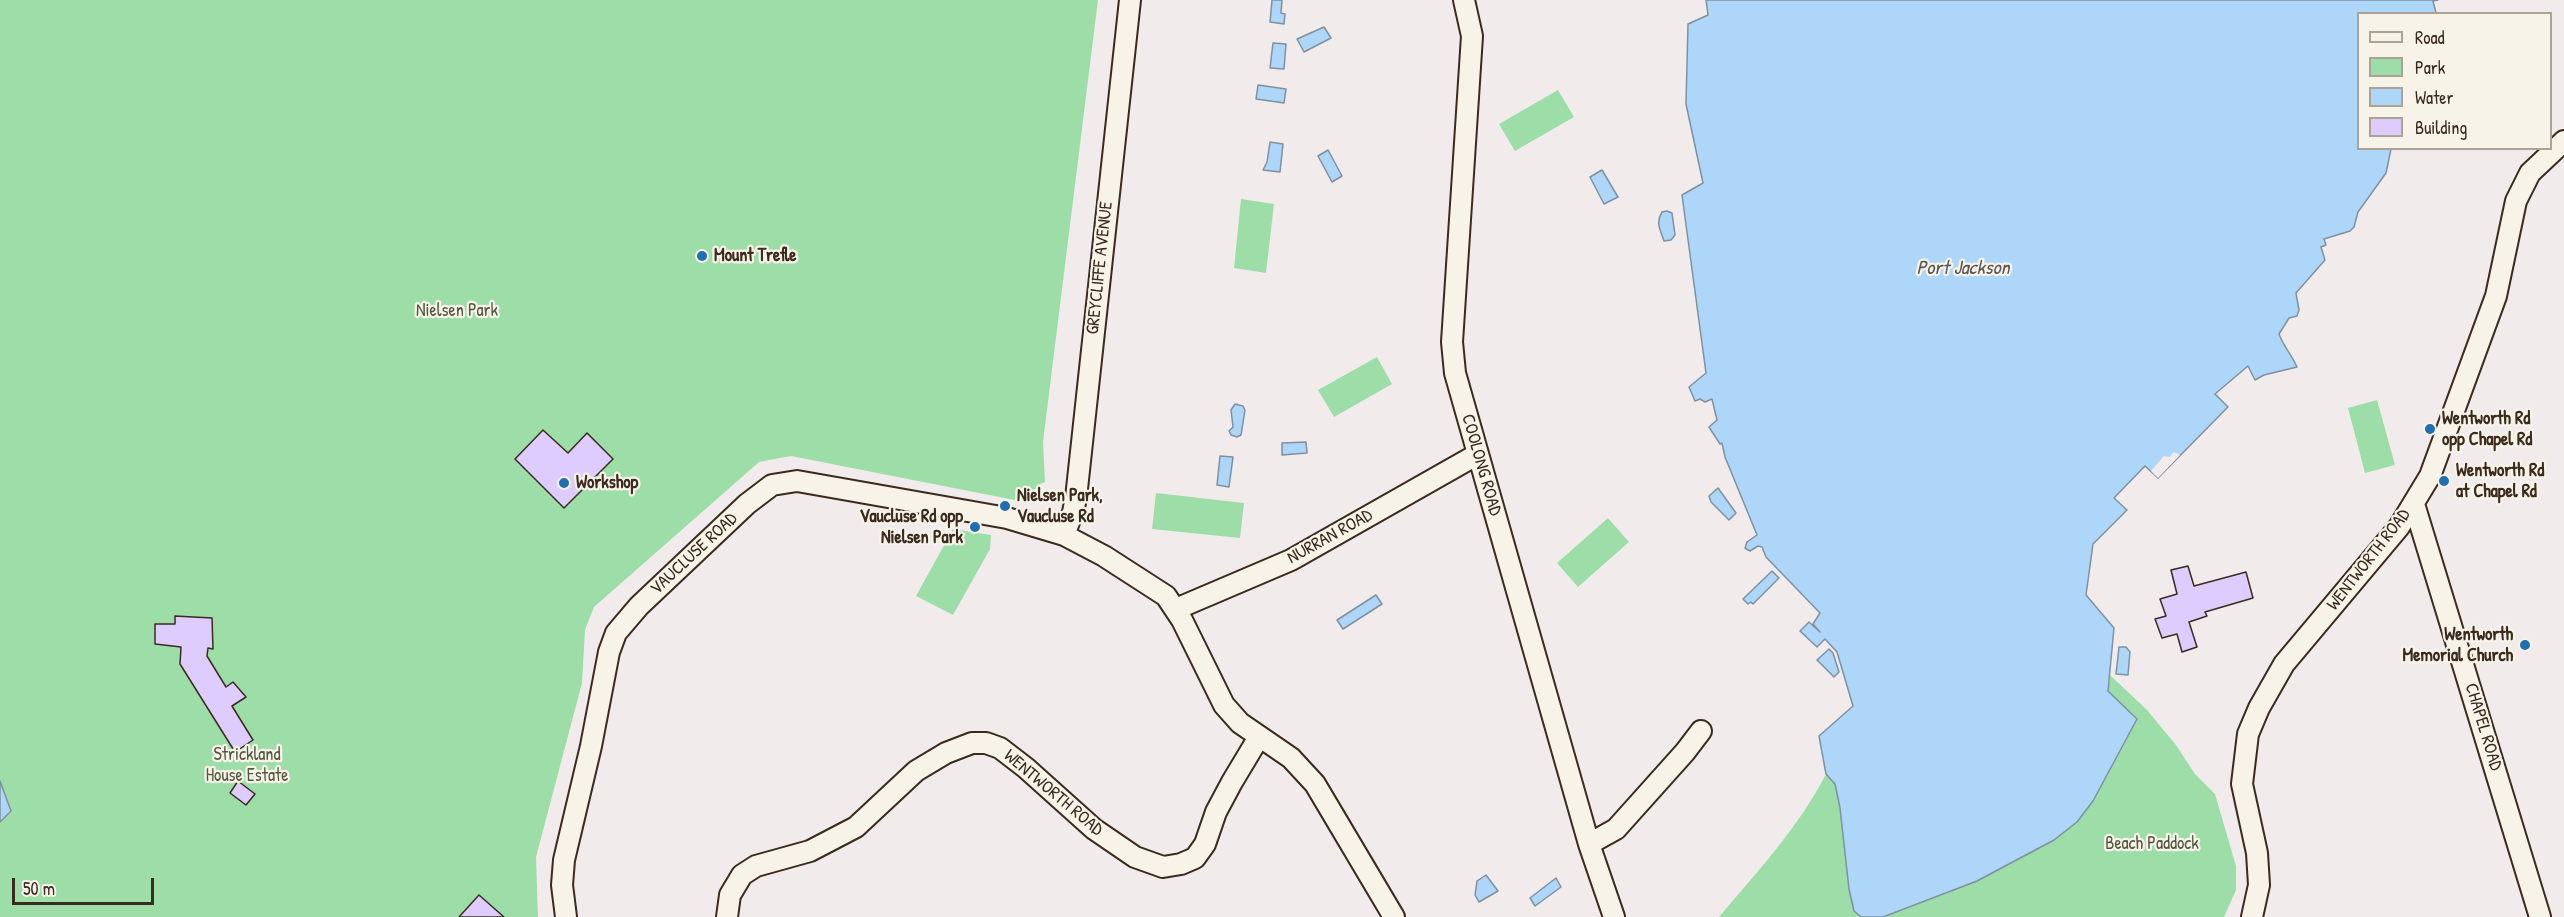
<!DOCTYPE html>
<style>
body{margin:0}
#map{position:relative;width:2564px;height:917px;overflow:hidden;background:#f2ebec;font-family:"Patrick Hand",sans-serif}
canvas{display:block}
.legend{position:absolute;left:2357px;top:12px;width:195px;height:138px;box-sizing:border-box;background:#f7f3e8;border:2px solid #aca397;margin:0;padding:8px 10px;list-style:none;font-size:18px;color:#3b2a1e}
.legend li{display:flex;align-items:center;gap:12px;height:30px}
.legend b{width:30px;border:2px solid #aca397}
.scale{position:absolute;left:12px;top:878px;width:142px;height:27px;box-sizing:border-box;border:3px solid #3b2a1e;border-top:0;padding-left:8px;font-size:18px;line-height:21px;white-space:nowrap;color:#3b2a1e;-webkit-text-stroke:4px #f7f3e8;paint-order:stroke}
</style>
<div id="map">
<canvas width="2564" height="917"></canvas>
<ul class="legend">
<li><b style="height:8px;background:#f7f3e8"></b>Road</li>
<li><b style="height:16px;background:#9ddea8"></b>Park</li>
<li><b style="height:16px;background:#add6f8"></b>Water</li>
<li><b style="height:16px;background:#ddccfd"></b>Building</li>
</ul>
<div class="scale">50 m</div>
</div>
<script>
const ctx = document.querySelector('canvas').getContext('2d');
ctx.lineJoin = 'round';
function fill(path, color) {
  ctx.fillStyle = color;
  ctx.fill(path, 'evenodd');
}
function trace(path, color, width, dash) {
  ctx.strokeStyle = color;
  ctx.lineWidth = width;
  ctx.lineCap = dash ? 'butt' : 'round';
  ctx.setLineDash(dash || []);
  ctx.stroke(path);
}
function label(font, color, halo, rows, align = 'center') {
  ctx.font = font + ' "Patrick Hand",sans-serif';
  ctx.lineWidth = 4.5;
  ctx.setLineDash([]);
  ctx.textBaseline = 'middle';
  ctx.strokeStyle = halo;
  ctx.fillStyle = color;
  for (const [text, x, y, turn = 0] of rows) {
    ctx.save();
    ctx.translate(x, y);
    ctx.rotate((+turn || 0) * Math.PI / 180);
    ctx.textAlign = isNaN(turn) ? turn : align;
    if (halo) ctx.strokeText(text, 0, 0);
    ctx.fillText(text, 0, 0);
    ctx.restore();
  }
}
fill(new Path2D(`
 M0 0H1098L1043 442 1045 482 1038 485 1035 504 791 456 759 462 594 607 585 630 582 683 536 857 538 917H0V822L11 811 0 781Z
 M1558 90 1574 117 1515 151 1499 124Z
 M1241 199 1274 204 1266 273 1234 268Z
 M1377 357 1392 384 1334 417 1318 390Z
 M2377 400 2395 465 2365 473 2348 408Z
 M1156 493 1244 503 1240 538 1152 529Z
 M1608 518 1629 542 1578 587 1557 563Z
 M953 529 991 535 990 549 953 615 916 596Z
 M2110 675 2147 710 2176 745 2195 774 2215 794 2236 866V890L2224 917H1883L1977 881 2054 840 2093 801 2121 745 2108 691Z
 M1826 774 1835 784 1840 808 1854 911 1861 917H1719C1758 871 1798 828 1826 774Z`), '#9ddea8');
const water = new Path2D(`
 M1272 0H1282L1281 13 1285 14 1284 24 1270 22Z
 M1706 0H2438L2433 1 2436 13 2358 14V148L2391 149 2386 173 2358 212 2354 227 2350 231 2324 239 2326 245 2321 247 2325 260 2296 293 2299 310 2297 316 2289 318 2279 334C2284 347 2291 354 2297 367L2264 375 2255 380 2248 366 2215 394 2228 407 2158 478 2145 466 2114 498 2127 510 2093 544 2086 595 2114 628 2108 691 2137 719 2093 801 2077 822 2054 840 1977 881 1883 917H1861L1854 911 1849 889 1840 808 1835 784 1826 774 1819 736 1853 706 1837 652 1825 639 1817 647 1800 631 1809 622 1820 632 1813 624 1820 613 1766 557 1762 547 1758 546 1750 551 1745 548 1747 542 1757 535 1725 457 1722 443 1720 444 1709 427 1717 420 1712 399 1705 402 1700 399 1695 401 1689 387 1706 373 1682 195 1703 183 1686 104 1688 24 1708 15Z
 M1324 27 1331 38 1304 52 1297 39Z
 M1273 43 1286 44 1284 69 1270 68Z
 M1258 85 1286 89 1284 103 1256 99Z
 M1270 142 1283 144 1280 172 1263 170 1267 162Z
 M1328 150 1342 176 1332 182 1318 156Z
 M1602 170 1618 197 1604 204 1590 177Z
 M1667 211 1672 213 1675 235 1671 240 1664 241C1661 231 1655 223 1662 212Z
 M1235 404 1243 406 1245 410 1241 435 1237 437 1231 435 1229 431 1233 427 1231 410Z
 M1306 442 1307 453 1282 455V443Z
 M1220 456 1233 457 1229 487 1217 485Z
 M1718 488 1736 513 1729 520 1711 502 1709 496Z
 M1772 571 1779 578 1753 604 1751 602 1748 604 1743 599Z
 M1376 595 1382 604 1343 629 1337 620Z
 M2119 647H2126L2130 652 2128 675 2116 674Z
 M1829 649 1833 653 1839 672 1834 677 1817 660Z
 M0 781 11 811 0 822Z
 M1486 875 1498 891 1479 902 1475 895 1477 881Z
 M1556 878 1561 887 1535 906 1530 898Z`);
fill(water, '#add6f8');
trace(water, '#7f91a1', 1.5);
fill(new Path2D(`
 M2174 452 2180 455 2158 478 2151 471 2164 456 2169 457Z`), '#f2ebec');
const building = new Path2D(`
 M543 430 568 453 587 433 613 459 564 508 515 459Z
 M2188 566 2194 586 2246 572 2253 598 2205 612 2207 616 2189 622 2197 647 2182 652 2177 634 2162 638 2155 619 2166 616 2160 599 2177 594 2171 570Z
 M175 616 212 618 213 649 208 648 207 656 226 687 233 682 246 697 232 706 253 740 235 752 180 664 181 647 155 644V624H175Z
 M238 781 255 794 246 805 230 793Z
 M479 895 504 917H459Z`);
fill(building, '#ddccfd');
trace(building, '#3b2a1e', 1.5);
const minor = new Path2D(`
 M1464 0 1472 36 1452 342 1455 373 1589 844 1614 917
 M2414 504 2540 917
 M1064 535 1073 512 1076 498 1130 0
 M1176 609 1291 560 1478 454
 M1589 844 1616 829 1685 752 1701 731
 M566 917 562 885 564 860 591 746 609 652 616 633 639 606 747 504 772 485 797 481 1007 518 1064 535 1104 556 1166 596 1182 620 1224 705 1240 723 1291 758 1315 784 1394 917
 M727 917 730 895 742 875 756 866 810 851 856 827 916 771 946 753 972 743H986L1000 748 1026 768 1094 829 1135 857 1163 867 1181 864 1195 858 1205 844 1216 812 1232 782 1259 737
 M2252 917 2259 885 2257 853 2242 784 2248 734 2259 708 2284 664 2399 527 2430 476 2496 296 2516 201 2530 173 2564 141`);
trace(minor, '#3b2a1e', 24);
trace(minor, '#f7f3e8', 20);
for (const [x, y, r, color] of [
 [702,256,6,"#1f6fb2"],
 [2430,429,6,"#1f6fb2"],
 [2444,481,6,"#1f6fb2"],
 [564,483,6,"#1f6fb2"],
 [1005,506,6,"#1f6fb2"],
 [975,527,6,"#1f6fb2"],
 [2525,645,6,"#1f6fb2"]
]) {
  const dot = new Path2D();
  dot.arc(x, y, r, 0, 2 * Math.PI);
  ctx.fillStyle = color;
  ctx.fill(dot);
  trace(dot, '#f7f3e8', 2);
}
label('bold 18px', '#3b2a1e', '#f7f3e8', [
 ["Mount Trefle",714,256],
 ["Wentworth Rd",2442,419],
 ["opp Chapel Rd",2442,440],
 ["Wentworth Rd",2456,471],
 ["at Chapel Rd",2456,492],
 ["Workshop",576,483],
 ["Nielsen Park,",1017,496],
 ["Vaucluse Rd",1017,517],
 ["Vaucluse Rd opp",963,517,"right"],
 ["Nielsen Park",963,538,"right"],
 ["Wentworth",2513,635,"right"],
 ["Memorial Church",2513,656,"right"]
], 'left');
label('18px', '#3b2a1e', '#f7f3e8', [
 ["GREYCLIFFE AVENUE",1100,268,-84],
 ["COOLONG ROAD",1481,465,74],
 ["NURRAN ROAD",1330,537,-29],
 ["VAUCLUSE ROAD",694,554,-43],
 ["WENTWORTH ROAD",2369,560,-52],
 ["CHAPEL ROAD",2483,727,73],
 ["WENTWORTH ROAD",1053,793,40]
]);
label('18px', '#545740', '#f7f3e8', [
 ["Nielsen Park",457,311],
 ["Strickland",247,755],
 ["House Estate",247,776],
 ["Beach Paddock",2152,844]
]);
label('italic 20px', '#585554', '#f7f3e8', [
 ["Port Jackson",1963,269]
]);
</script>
